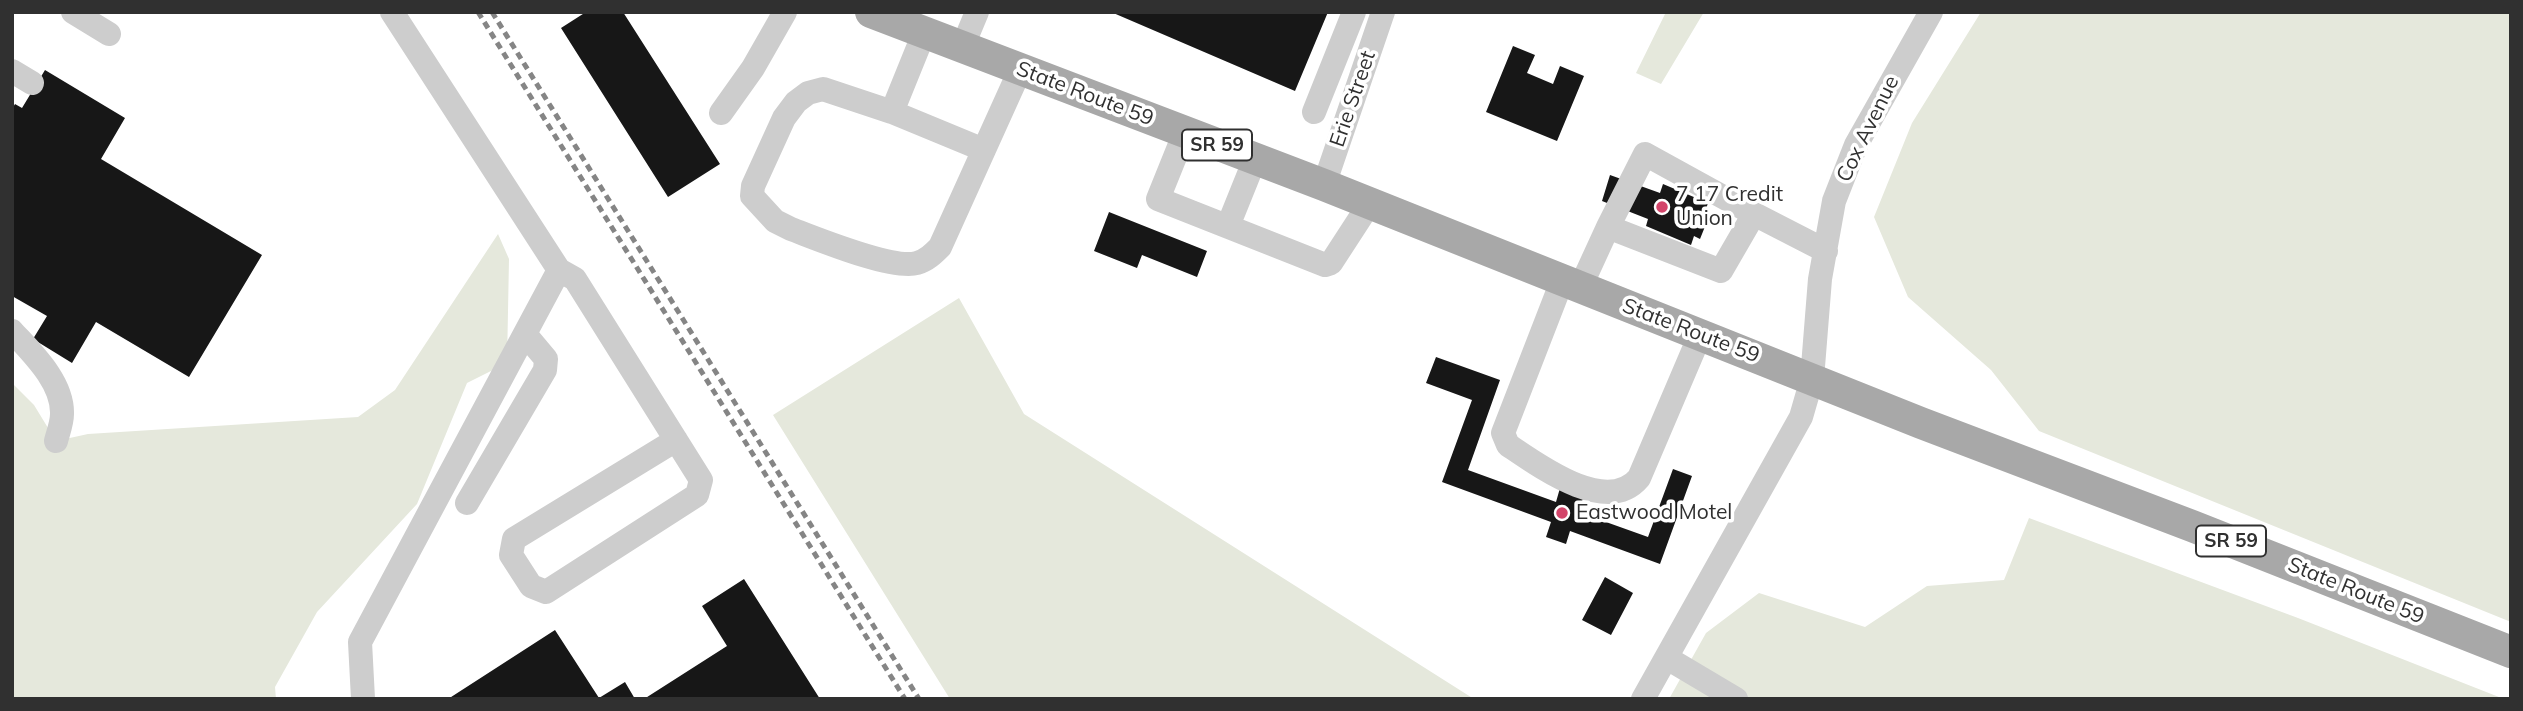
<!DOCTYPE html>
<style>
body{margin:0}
#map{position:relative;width:2523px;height:711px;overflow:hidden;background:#fff;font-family:Mulish,sans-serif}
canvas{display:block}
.frame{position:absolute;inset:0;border:14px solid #303030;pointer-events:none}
</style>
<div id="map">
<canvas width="2523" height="711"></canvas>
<div class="frame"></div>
</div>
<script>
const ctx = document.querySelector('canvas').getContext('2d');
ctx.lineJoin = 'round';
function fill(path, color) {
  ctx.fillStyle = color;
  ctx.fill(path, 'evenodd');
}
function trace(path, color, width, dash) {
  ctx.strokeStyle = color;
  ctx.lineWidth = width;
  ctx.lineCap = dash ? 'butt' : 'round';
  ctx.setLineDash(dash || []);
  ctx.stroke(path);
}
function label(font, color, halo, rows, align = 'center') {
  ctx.font = font + ' Mulish,sans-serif';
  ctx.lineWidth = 7;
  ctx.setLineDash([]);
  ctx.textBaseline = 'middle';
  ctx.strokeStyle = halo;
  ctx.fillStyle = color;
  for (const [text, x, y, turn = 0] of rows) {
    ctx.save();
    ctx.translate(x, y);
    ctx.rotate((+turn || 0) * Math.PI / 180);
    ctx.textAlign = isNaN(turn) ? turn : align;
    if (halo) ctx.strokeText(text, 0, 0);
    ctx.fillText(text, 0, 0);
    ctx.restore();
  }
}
fill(new Path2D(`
 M1666 12H1704L1661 84 1636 73Z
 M1981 12H2511V622L2039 431 1991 370 1908 297 1874 217 1912 123Z
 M498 234 509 259 507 363 467 383 417 504 317 612 275 687 276 699H12V383L34 405 56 441 88 434 358 417 395 390Z
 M959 298 1024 414 1474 699H950L773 415Z
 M2029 518 2298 618 2504 699H1669L1706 633 1759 593 1865 627 1927 586 2004 580Z`), '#e5e8dc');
fill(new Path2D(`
 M586 12H623L720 164 668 197 561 28Z
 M1111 12H1328L1295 91Z
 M1513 46 1535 55 1527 73 1553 84 1560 66 1584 76 1557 141 1486 112Z
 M45 70 125 118 101 159 262 255 189 377 96 322 72 363 33 339 47 316 12 296V109L15 104 22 108Z
 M1610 175 1660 193 1663 184 1708 203 1705 212 1710 214 1700 239 1694 236 1691 245 1646 226 1648 219 1602 201Z
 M1109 212 1207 251 1197 277 1142 255 1137 268 1094 251Z
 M1436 357 1500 380 1468 470 1556 502 1560 488 1584 496 1578 512 1648 537 1673 469 1692 476 1660 564 1570 531 1566 544 1546 537 1551 522 1442 482 1472 400 1426 383Z
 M1605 577 1633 593 1611 635 1582 620Z
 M744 579 820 699H644L727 646 702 606Z
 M555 630 599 698 625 682 635 699H448Z`), '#171717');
trace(new Path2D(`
 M73 12 109 34
 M962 48 977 12
 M12 71 32 83
 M892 112 924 33
 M1314 112 1354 12
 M721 113 753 68 785 12
 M1185 132 1158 199 1325 265 1331 263 1370 203
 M984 150 892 112 823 89 808 93 796 102 784 118 753 186 752 196 775 221 791 229C818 239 892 270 917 263 927 260 933 254 940 247L1020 70
 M1324 185 1383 12
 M1228 226 1255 159
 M1608 227 1721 271 1754 214 1826 251
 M559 270 575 279 701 480 697 495 546 592 531 586 511 555 514 539 676 440
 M1562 281 1503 433 1508 445C1539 466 1607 516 1639 478L1700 335
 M1580 288 1608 227 1645 154 1754 214
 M12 331C32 353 63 382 62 414 62 423 58 433 56 441
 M467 503 545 370 546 359 525 334
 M1667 658 1736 699
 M363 699 360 642 559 270 392 12
 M1643 699 1801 417 1812 379 1820 279 1834 201 1856 145 1931 12`), '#cdcdcd', 24);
trace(new Path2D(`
 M871 12 1324 185 1921 423 2192 526 2511 652`), '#a8a8a8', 32);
trace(new Path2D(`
 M478 12 905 699
 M492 12 919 699`), '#858585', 5, [7, 5]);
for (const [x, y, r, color] of [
 [1662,207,7,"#d3456a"],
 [1562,513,7,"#d3456a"]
]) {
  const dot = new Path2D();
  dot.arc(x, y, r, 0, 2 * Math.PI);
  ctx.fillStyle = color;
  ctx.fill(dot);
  trace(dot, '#fff', 2.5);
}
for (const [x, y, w] of [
 [1217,145,70],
 [2231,541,70]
]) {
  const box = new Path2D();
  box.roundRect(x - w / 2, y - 15.5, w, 31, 5);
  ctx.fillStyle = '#fff';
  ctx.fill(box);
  trace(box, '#303030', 2);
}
label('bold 19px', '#303030', null, [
 ["SR 59",1217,145],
 ["SR 59",2231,541]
]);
label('21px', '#303030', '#fff', [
 ["State Route 59",1085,94,21],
 ["Erie Street",1353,99,-71],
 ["Cox Avenue",1868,129,-64],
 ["State Route 59",1691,331,21],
 ["State Route 59",2356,591,22]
]);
label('21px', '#303030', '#fff', [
 ["7 17 Credit",1676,195],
 ["Union",1676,219],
 ["Eastwood Motel",1576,513]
], 'left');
</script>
